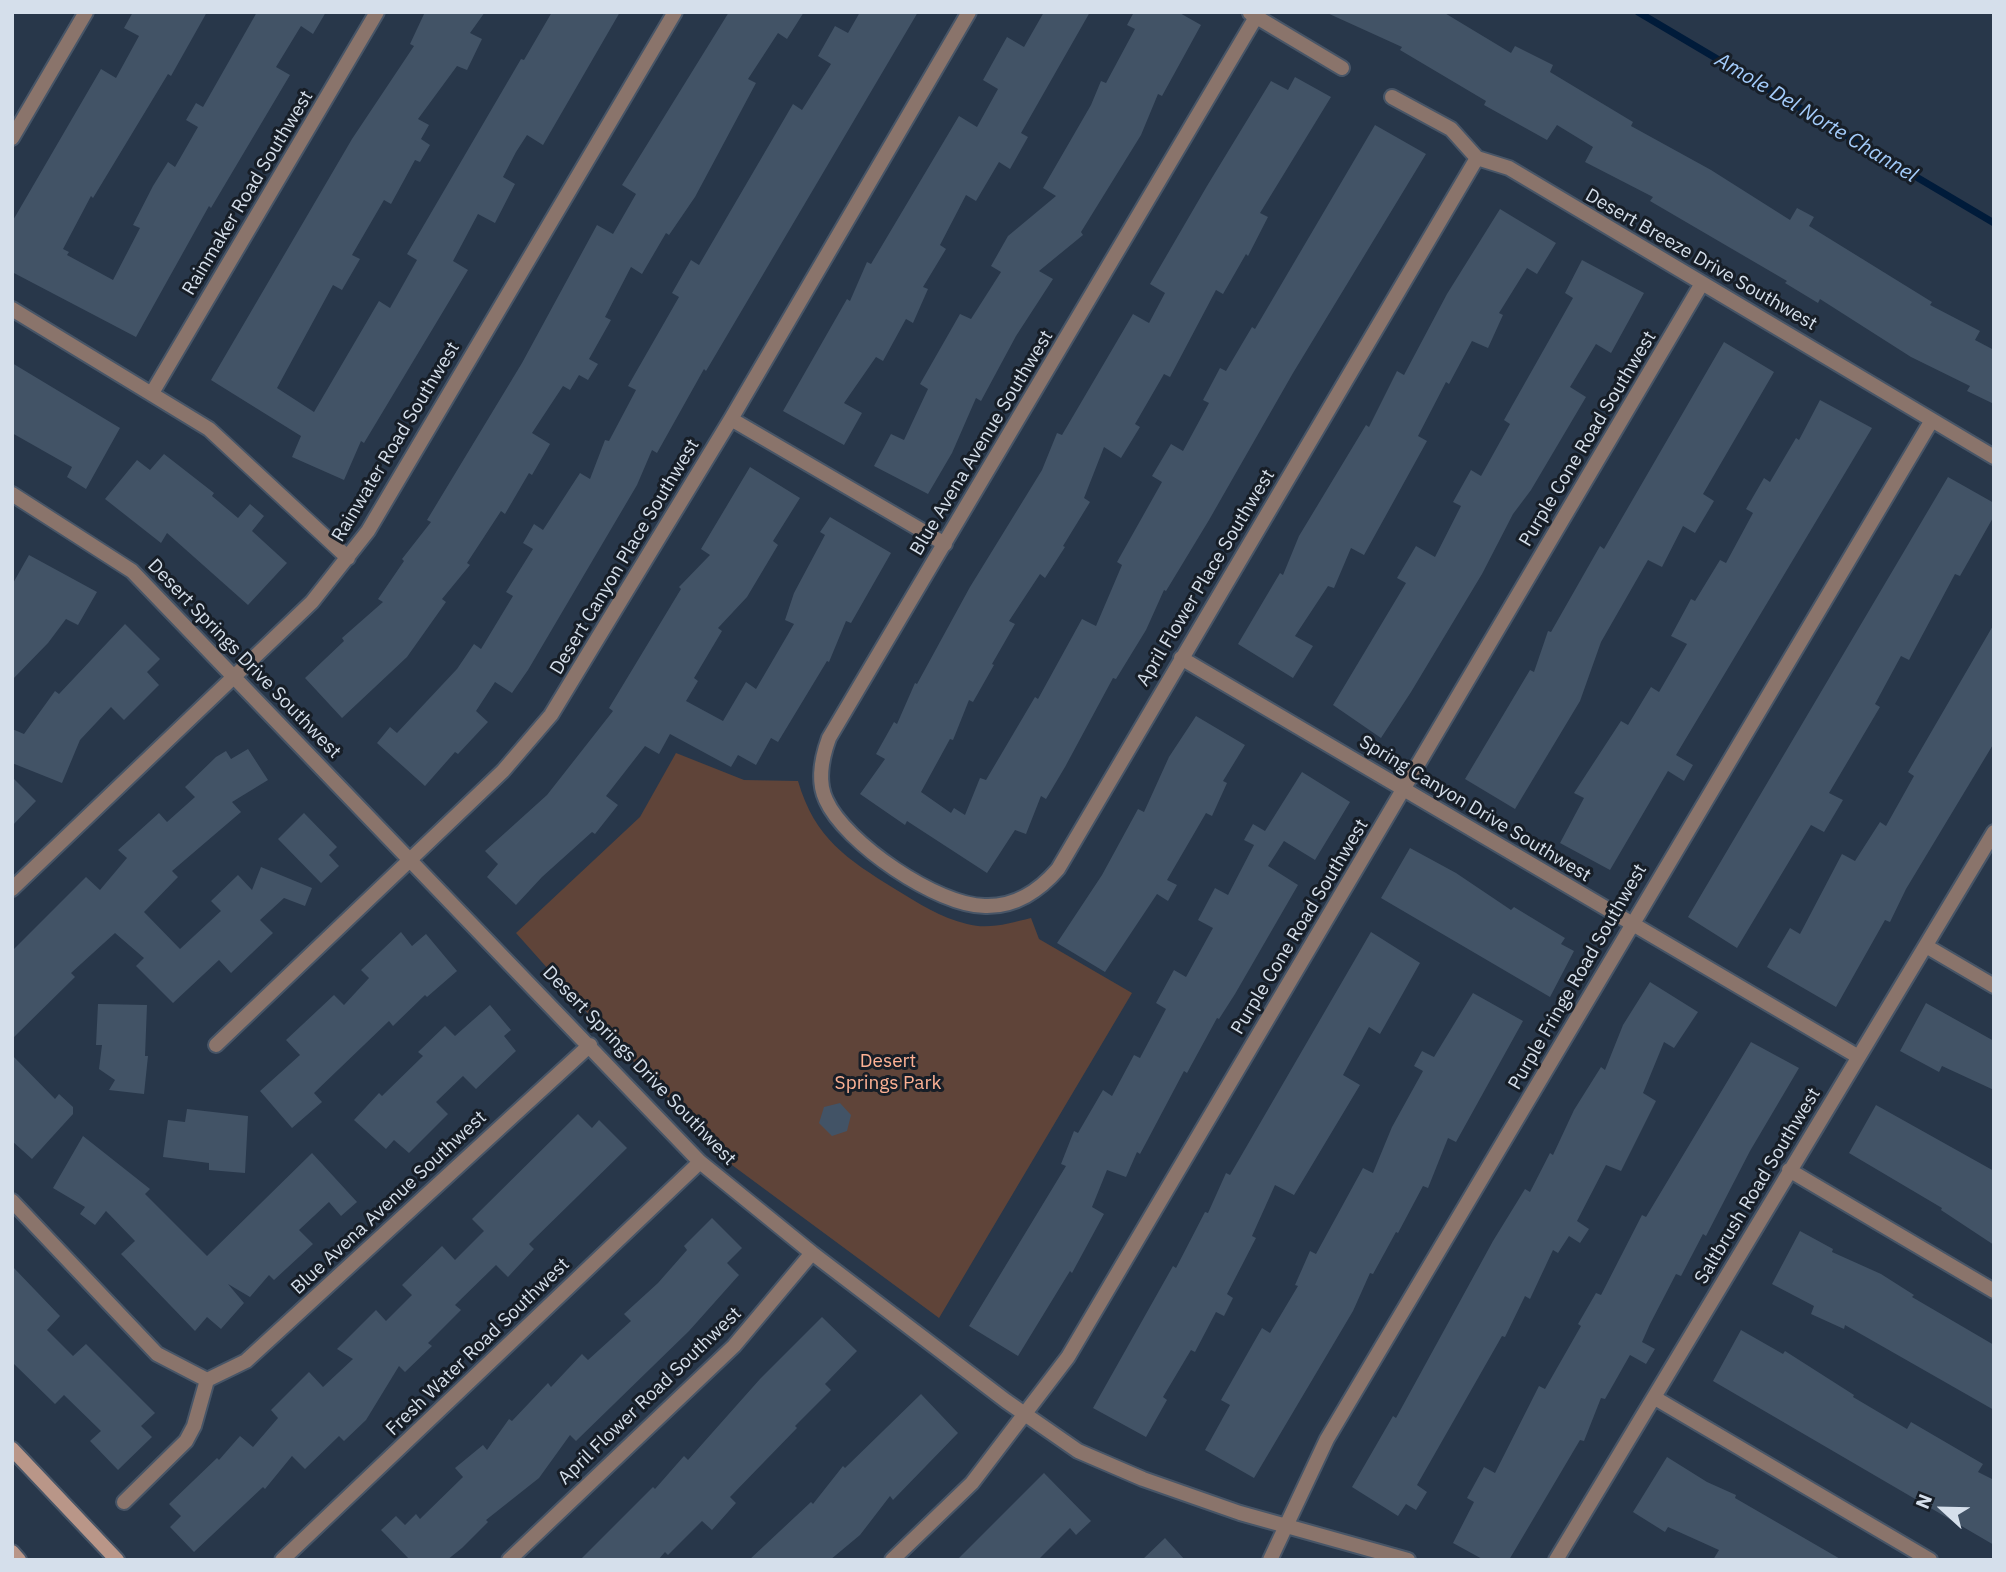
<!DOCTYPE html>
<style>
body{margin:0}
#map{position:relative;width:2006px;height:1572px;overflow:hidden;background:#28374a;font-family:"IBM Plex Sans",sans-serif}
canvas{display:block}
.frame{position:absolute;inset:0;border:14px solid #d5dfeb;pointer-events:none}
.north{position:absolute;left:1908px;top:1474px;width:70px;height:70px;-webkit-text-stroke:5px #171e27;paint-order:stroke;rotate:292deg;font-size:19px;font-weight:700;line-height:28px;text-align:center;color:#d5dfeb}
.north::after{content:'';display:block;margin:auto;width:24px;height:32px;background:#d5dfeb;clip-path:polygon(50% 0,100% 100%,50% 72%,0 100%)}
</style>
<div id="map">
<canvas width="2006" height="1572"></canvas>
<div class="frame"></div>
<div class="north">N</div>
</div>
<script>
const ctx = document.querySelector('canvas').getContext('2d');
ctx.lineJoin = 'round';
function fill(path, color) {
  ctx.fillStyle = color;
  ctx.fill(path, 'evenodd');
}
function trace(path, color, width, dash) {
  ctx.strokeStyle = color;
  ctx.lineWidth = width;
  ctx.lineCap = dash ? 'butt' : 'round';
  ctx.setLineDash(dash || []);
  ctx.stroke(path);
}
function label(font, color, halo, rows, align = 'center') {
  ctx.font = font + ' "IBM Plex Sans",sans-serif';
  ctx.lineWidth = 6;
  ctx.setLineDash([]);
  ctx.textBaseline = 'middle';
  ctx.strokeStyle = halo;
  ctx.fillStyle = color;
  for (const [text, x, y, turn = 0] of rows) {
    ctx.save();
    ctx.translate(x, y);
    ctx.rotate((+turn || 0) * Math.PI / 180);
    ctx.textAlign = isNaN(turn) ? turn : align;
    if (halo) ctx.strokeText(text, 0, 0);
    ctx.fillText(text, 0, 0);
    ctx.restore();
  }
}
fill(new Path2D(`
 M676 753 744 780 798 781C815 839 847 859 895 889 918 903 941 918 967 924 989 930 1010 923 1031 918L1039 939 1132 993 939 1318 732 1165 591 1017 516 933 640 817Z`), '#5f4439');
trace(new Path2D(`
 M1638 12 1994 223`), '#001b3a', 7);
fill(new Path2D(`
 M133 12H207L171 76 168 74 93 198 91 196 63 249 69 252 67 255 113 280 140 228 133 225 153 186 168 162 175 167 198 127 186 120 196 103 203 107 257 12H326L313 34 301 26 276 67 290 75 211 208 209 206 136 337 12 272V222L101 69 116 78 139 36 124 28Z
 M425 12H485L470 33 482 39 467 70 457 66 418 119 429 125 421 139 430 145 420 162 415 160 391 204 384 200 352 255 360 259 342 290 333 285 277 388 314 412 379 301 390 308 417 260 407 254 521 59 524 60 552 12H620L543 145 527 135 516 152 503 177 515 184 495 223 478 214 453 261 468 270 364 443 361 441 344 480 292 457 301 436 211 380 352 139 414 46 410 44Z
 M729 12H804L787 39 778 33 748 79 756 83 695 197 669 235 666 233 642 274 631 267 605 317 611 320 589 359 598 364 588 380 579 375 570 390 563 386 532 433 550 444 532 475 529 473 505 514 501 511 467 563 470 565 442 599 446 602 407 657 342 718 305 678 344 641 342 638 383 602 378 599 404 561 402 559 431 522 427 520 522 363 597 225 613 234 636 194 622 185Z
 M860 12H918L706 371 704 369 657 453 652 450 637 485 528 670 512 693 495 682 476 711 488 722 458 754 455 752 425 786 377 743 390 727 397 733 457 669 474 644 481 649 513 596 506 592 533 549 523 543 534 524 543 530 580 473 590 479 605 440 609 441 636 390 628 386 679 297 672 293 691 260 699 265 793 104 802 110 831 64 818 56 835 26 848 33Z
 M1044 12H1090L1021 133 1028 137 1010 169 999 162 976 201 966 195 940 245 946 249 923 287 928 289 913 323 906 319 883 361 876 357 844 403 862 413 844 445 783 411 847 299 850 301 867 262 871 264 959 116 977 127 998 89 983 80 1007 37 1024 47Z
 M1134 12H1178L1201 25 1162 96 1158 94 1141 135 1081 232 1083 235 1039 271 1053 279 1016 336 981 401 976 398 952 453 928 494 874 466 891 434 904 440 928 389 920 384 960 314 971 319 1001 272 991 266 1008 236 1056 196 1043 188 1091 105 1101 81 1106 83 1135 29 1127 25Z
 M1325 12H1443L1511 53 1515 46 1553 65 1550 72 1633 122 1631 126 1711 170 1790 220 1797 208 1814 217 1809 226 1932 302 1930 305 1980 331 1975 340 1994 350V404L1967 391 1970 386 1911 357 1820 299 1818 303 1785 283 1787 281 1650 201 1653 197 1585 162 1593 147 1557 125 1547 140 1484 105 1486 101 1400 50 1402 47Z
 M1295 77 1331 97 1260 213 1268 217 1248 256 1246 254 1223 294 1216 290 1170 377 1164 374 1135 424 1140 427 1121 458 1104 447 1084 498 1090 502 1063 546 1065 547 1045 578 1040 574 1009 621 1015 624 992 664 994 665 973 702 969 700 953 740 950 739 921 792 951 813 954 808 965 815 980 778 986 780 1035 697 1038 699 1082 619 1096 626 1122 565 1117 562 1162 482 1152 476 1171 444 1183 451 1209 403 1203 400 1220 368 1226 371 1252 327 1255 329 1375 125 1426 154 1293 373 1209 520 1166 591 1164 590 1146 630 1116 679 1113 678 1065 767 1046 799 1041 796 1026 834 1015 830 987 873 907 821 905 825 860 794 885 759 876 754 894 722 897 724 915 683 917 684 970 587 1042 470 1057 433 1062 435 1133 314 1149 323 1165 293 1150 284 1207 186 1271 81 1288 90Z
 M1500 209 1556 243 1537 274 1527 268 1499 313 1503 315 1488 348 1472 341 1449 384 1446 382 1418 436 1427 441 1364 555 1351 548 1334 588 1328 586 1295 636 1313 646 1293 678 1238 644 1280 573 1283 575 1299 536 1366 425 1369 427 1397 371 1404 375 1447 294Z
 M1582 260 1644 293 1611 353 1596 344 1570 387 1586 397 1531 490 1513 514 1482 574 1411 692 1381 738 1333 705 1406 583 1397 578 1416 546 1435 557 1461 506 1453 502 1471 470 1481 476 1510 424 1504 420 1573 298 1565 293Z
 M1724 342 1774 372 1703 494 1714 501 1695 533 1683 526 1662 567 1648 560 1601 642 1580 701 1515 809 1465 779 1530 670 1534 672 1548 631 1551 632 1600 546 1604 549Z
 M12 363 120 428 86 489 67 477 72 467 12 433Z
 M1820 400 1872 428 1676 755 1693 765 1684 781 1668 771 1610 870 1560 843 1584 798 1574 793 1621 721 1628 725 1651 687 1659 692 1687 644 1671 636 1691 599 1695 601 1720 560 1726 563 1753 513 1746 509 1764 478 1770 482 1796 438 1799 440Z
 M164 454 214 493 212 496 238 518 250 504 264 516 252 531 287 563 248 605 167 533 161 543 105 499 137 460 150 470Z
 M750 467 800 498 773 541 778 545 747 597 718 628 722 631 694 678 698 681 686 701 723 721 746 682 756 689 794 624 785 620 794 593 825 535 820 532 830 517 891 553 851 623 846 621 829 662 827 661 778 742 771 738 756 765 738 755 731 767 670 734 659 754 645 746 606 796 618 805 595 834 592 832 542 877 516 905 487 877 498 864 485 851 547 795 613 711 609 708 681 589 679 587 710 555 701 549Z
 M1948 477 1994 503V516L1960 576 1955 574 1909 660 1901 656 1875 704 1880 707 1829 793 1843 800 1824 832 1811 825 1737 948 1688 917Z
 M29 555 97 592 78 625 66 619 48 643 12 680V585Z
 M125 624 160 659 147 672 159 685 124 720 111 707 80 740 62 783 12 763V729L24 734 55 691 59 694Z
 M1994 624V743L1906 889 1890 922 1885 920 1836 1007 1767 967 1790 928 1800 934 1842 854 1855 861 1880 822 1886 826 1914 776 1908 772Z
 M1196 716 1245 745 1223 781 1227 783 1212 816 1206 813 1167 880 1177 885 1168 901 1157 894 1105 972 1057 943 1102 875 1138 809 1144 812 1169 757Z
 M248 749 268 780 232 802 241 812 172 871 178 877 144 912 180 949 221 911 211 901 238 875 252 890 261 867 312 888 305 906 284 898 260 920 273 933 231 973 219 960 173 1003 136 966 144 958 115 933 71 973 75 977 12 1039V951L86 877 100 890 127 858 118 850 159 813 167 822 195 797 185 787 216 757 226 751 231 759Z
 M1302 772 1350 802 1315 860 1284 841 1268 866 1298 885 1235 994 1219 1019 1217 1018 1187 1073 1184 1071 1147 1141 1140 1154 1137 1152 1126 1177 1107 1170 1092 1207 1104 1214 1072 1273 1070 1271 1018 1356 969 1326 1066 1166 1061 1164 1074 1131 1078 1133 1103 1090 1112 1096 1134 1055 1140 1058 1166 1009 1156 1003 1174 970 1186 977 1213 928 1198 920 1215 888 1228 895 1254 845 1244 840 1253 824 1265 831Z
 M12 777 36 801 12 826Z
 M304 813 337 847 329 855 339 866 321 883 278 839Z
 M1410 848 1456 873 1511 910 1514 907 1565 938 1561 944 1574 951 1550 997 1381 898Z
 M401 932 412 946 426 934 457 971 427 997 425 995 393 1026 389 1021 314 1093 322 1102 292 1128 260 1091 300 1055 286 1040 334 995 344 1005 369 978 361 970Z
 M1371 932 1420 963 1380 1034 1369 1027 1343 1075 1360 1085 1294 1195 1275 1185 1252 1236 1256 1238 1227 1294 1233 1298 1224 1316 1216 1312 1195 1352 1191 1350 1163 1397 1167 1400 1146 1437 1093 1408 1173 1266 1176 1268 1205 1212 1208 1213 1226 1173 1230 1175Z
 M1650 982 1698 1012 1674 1048 1664 1042 1643 1093 1656 1101 1621 1171 1606 1165 1577 1221 1589 1229 1580 1243 1569 1236 1558 1253 1553 1250 1530 1299 1525 1296 1505 1337 1502 1336 1417 1485 1427 1492 1416 1510 1406 1504 1398 1516 1352 1487 1393 1416 1396 1418 1493 1241 1525 1189 1530 1192 1550 1153 1553 1155 1574 1110 1601 1067 1605 1070 1623 1025Z
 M1473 993 1523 1021 1456 1142 1448 1138 1428 1188 1423 1186 1398 1233 1396 1232 1373 1274 1370 1273 1353 1311 1254 1478 1205 1450 1230 1405 1221 1400 1262 1328 1270 1333 1298 1286 1295 1285 1310 1251 1316 1254 1363 1168 1373 1173 1392 1127 1423 1071 1414 1066 1422 1051 1434 1057Z
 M1926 1003 1994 1041V1090L1942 1066 1939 1072 1900 1051Z
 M98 1004 147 1005 145 1056H148L144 1094 109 1090 115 1080 99 1069 102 1045H96Z
 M490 1005 511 1030 504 1036 516 1051 476 1089 463 1076 436 1102 448 1114 409 1153 394 1140 386 1149 354 1120 379 1093 382 1096 423 1056 418 1052 445 1026 455 1036Z
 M1751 1042 1799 1068 1750 1151 1706 1236 1703 1234 1681 1276 1676 1274 1650 1324 1642 1342 1655 1349 1646 1364 1630 1355 1605 1399 1601 1398 1584 1441 1580 1440 1509 1560H1484L1453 1543 1474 1502 1467 1498 1484 1467 1495 1473 1539 1386 1545 1389 1581 1326 1578 1324 1596 1293 1601 1295 1642 1215 1646 1217Z
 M12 1055 55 1099 59 1094 73 1107V1114L32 1159 12 1141Z
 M840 1103 851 1115 847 1131 832 1136 819 1123 824 1107Z
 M1876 1105 1994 1171V1245L1941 1210 1942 1208 1849 1153Z
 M187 1109 248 1116 245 1173 209 1170V1163L163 1157 168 1120 185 1122Z
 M578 1114 592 1128 599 1120 627 1148 529 1244 534 1249 508 1277 496 1265 455 1305 461 1310 428 1343 432 1346 405 1372 399 1366 366 1420 344 1441 339 1436 305 1469 292 1456 265 1489 263 1487 194 1552 170 1527 181 1516 169 1504 217 1458 219 1460 240 1436 253 1447 278 1418 271 1410 309 1372 323 1387 353 1359 337 1349 376 1310 386 1321 412 1295 402 1285 442 1246 455 1260 484 1231 472 1219Z
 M83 1136 150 1189 145 1194 207 1256 312 1153 357 1202 341 1216 329 1202 299 1230 313 1244 274 1280 269 1275 250 1297 228 1284 244 1303 221 1329 207 1317 195 1331 121 1254 135 1241 106 1211 95 1225 80 1214 85 1207 53 1188Z
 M712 1218 742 1248 727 1263 739 1275 689 1331 576 1441 570 1435 539 1478 486 1520 488 1522 462 1548 447 1560H410L381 1530 396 1516 405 1525 416 1514 420 1519 463 1477 455 1468 483 1445 487 1450 509 1419 512 1421 548 1383 551 1387 582 1354 588 1360 631 1321 624 1314 658 1283 687 1250 684 1246Z
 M1800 1231 1833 1249 1832 1252 1881 1274 1914 1295 1912 1297 1994 1345V1410L1845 1325 1844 1329 1811 1314 1814 1306 1772 1284Z
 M12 1266 60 1316 47 1330 73 1356 86 1344 155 1413 141 1426 152 1437 118 1470 90 1441 101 1431 64 1395 55 1404 12 1362Z
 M822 1317 857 1351 825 1384 831 1390 795 1426 797 1428 730 1497 736 1503 712 1530 702 1521 668 1555 665 1552 658 1560H580L653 1487 655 1489 684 1456 688 1460 760 1379Z
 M1741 1330 1783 1354 1785 1351 1854 1395 1853 1397 1907 1429 1911 1422 1983 1464 1978 1472 1994 1480V1545L1713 1381Z
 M921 1394 958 1433 893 1500 890 1496 860 1535 830 1560H749L811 1502 813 1504 843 1466 845 1468Z
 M1667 1457 1707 1482 1736 1495 1735 1498 1842 1560H1713L1719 1550 1668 1527 1665 1532 1633 1512Z
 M1044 1473 1091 1521 1076 1535 1070 1528 1038 1560H957Z
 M1165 1538 1185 1560H1142Z`), '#425366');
const street = new Path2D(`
 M1250 13 1342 68
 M1256 17 829 738C822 757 817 781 826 800 845 843 938 906 985 906 1015 907 1040 890 1058 869L1477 158
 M1392 97 1451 129 1477 158 1509 168 1994 457
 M12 138 86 12
 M12 309 209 429 348 558
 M152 393 377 12
 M731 419 945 544
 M12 494 132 571 700 1162 812 1253 1006 1401 1078 1451 1143 1479 1240 1513 1408 1560
 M1181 658C1407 790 1631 924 1857 1056
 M12 889 312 602 368 531 675 12
 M1926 946 1994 986
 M216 1045 503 771 551 715 731 419 969 12
 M1789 1170 1994 1291
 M12 1201 157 1354 207 1380
 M207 1380 246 1361 590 1045
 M1655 1398 1930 1560
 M124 1502 186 1441 194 1426 207 1380
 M282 1560 700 1162
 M509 1560 734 1346 812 1253
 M892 1560 972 1483 1068 1357 1701 285
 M1270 1560 1327 1439 1932 420
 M1556 1560 1994 832`);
const secondary = new Path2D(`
 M12 1449 117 1560
 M12 1552 19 1560`);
trace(street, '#475567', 18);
trace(secondary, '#475567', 18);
trace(street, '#8a746b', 14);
trace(secondary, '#b99688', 14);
label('19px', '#d5dfeb', '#171e27', [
 ["Rainmaker Road Southwest",248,193,-59],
 ["Desert Breeze Drive Southwest",1701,260,30],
 ["Purple Cone Road Southwest",1588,439,-59],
 ["Rainwater Road Southwest",396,442,-59],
 ["Blue Avena Avenue Southwest",982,443,-59],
 ["Desert Canyon Place Southwest",625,557,-59],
 ["April Flower Place Southwest",1206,578,-59],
 ["Desert Springs Drive Southwest",244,659,46],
 ["Spring Canyon Drive Southwest",1475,809,31],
 ["Purple Cone Road Southwest",1300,927,-59],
 ["Purple Fringe Road Southwest",1578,977,-60],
 ["Desert Springs Drive Southwest",639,1066,46],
 ["Saltbrush Road Southwest",1758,1186,-59],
 ["Blue Avena Avenue Southwest",389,1203,-43],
 ["Fresh Water Road Southwest",478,1347,-44],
 ["April Flower Road Southwest",650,1396,-44]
]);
label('19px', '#fdb194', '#171e27', [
 ["Desert",888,1062],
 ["Springs Park",888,1084]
]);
label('italic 21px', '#a4ccfb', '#171e27', [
 ["Amole Del Norte Channel",1816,118,31]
]);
</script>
